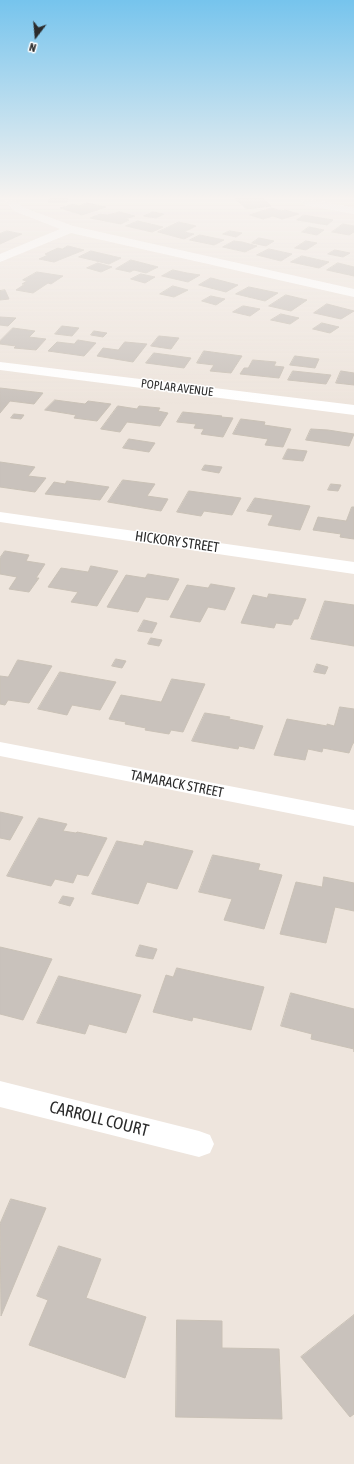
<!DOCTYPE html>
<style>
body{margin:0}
#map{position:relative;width:354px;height:1464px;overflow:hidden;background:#eee5dd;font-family:"Asap Condensed",sans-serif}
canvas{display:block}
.north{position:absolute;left:16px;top:16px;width:40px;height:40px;-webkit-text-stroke:3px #fff;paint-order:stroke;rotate:196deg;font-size:11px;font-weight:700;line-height:16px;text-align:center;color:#2b2b2b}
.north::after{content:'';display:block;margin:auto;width:14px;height:18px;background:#2b2b2b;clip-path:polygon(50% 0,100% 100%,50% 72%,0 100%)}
</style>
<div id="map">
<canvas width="354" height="1464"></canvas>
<div class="north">N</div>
</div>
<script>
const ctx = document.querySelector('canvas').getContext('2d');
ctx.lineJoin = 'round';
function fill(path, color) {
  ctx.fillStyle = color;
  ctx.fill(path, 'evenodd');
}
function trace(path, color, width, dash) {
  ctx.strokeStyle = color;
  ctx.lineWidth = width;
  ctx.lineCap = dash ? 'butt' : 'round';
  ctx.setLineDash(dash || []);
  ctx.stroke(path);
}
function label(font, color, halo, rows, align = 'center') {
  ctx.font = font + ' "Asap Condensed",sans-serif';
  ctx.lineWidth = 3;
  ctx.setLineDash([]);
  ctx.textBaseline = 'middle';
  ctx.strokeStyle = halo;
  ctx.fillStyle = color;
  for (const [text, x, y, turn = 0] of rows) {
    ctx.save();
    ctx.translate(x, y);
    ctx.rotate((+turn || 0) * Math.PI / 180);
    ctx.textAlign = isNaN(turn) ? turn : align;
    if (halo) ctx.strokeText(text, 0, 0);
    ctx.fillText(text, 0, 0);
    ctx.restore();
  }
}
const building = new Path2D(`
 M50 199H68L67 202H49Z
 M236 199H264L271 206 247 209Z
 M87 203 106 207 82 215 60 208 73 204 78 206Z
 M272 208 281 211 285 210 299 214 282 219 273 216 263 219 250 215Z
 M120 212 135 216 125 219 129 220 121 224 90 218 100 214 107 215Z
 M153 212 164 214 156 218 144 216Z
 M304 215 333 220 327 225 297 220Z
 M138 221 163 227 152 232 126 226Z
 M179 222 196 226 184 232 194 234 184 239 158 232Z
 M343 224 354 226V232L349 235 332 232Z
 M309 227 324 230 317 235 302 232Z
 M7 231 22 234 0 244V234Z
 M230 231 242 233 236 237 223 234Z
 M200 235 224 240 214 245 190 240Z
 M259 238 274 241 266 246 252 243Z
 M234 241 242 242 257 246 245 252 223 247Z
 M306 241 317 243 306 250 295 248Z
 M68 246 84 250 54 262 39 259 48 255 45 254 58 248 62 249Z
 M269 249 292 254 281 261 257 255Z
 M335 250 350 253 343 257 328 254Z
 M91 251 121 258 109 264 79 257Z
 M302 256 329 262 319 268 291 262Z
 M131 260 158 267 146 273 134 270 130 272 116 269Z
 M98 263 112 267 101 272 87 268Z
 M338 263 354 267V276L327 270Z
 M173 270 187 273 200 275 188 282 162 276Z
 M37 272 63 276 51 284 48 283 33 293 16 290 25 284H22L27 281 23 280Z
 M141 274 155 277 145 283 131 279Z
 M211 278 238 285 226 292 199 285Z
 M173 286 188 290 174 297 160 294Z
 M249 287 278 293 265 301 236 294Z
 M5 290 9 299 0 300V291Z
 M286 295 307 300 291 311 269 306Z
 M211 296 225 299 216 305 202 301Z
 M327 304 354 311 341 319 314 313Z
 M243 306H244L260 309 250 316 233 312Z
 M281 314 299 318 290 324 271 320Z
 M0 317 16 318 8 326 0 325Z
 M322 323 339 327 330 333 313 329Z
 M62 326 79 328 72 336 55 334Z
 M13 328 35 331 29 337 46 339 36 350 14 348 16 346 0 344V341Z
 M94 331 107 333 103 337 91 335Z
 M159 336 179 338 171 349 151 346Z
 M78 340 96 343 84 356 48 351 57 342 74 344Z
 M125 342 147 344 133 362 97 356 103 348 118 350Z
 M204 351 242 356 231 373 210 371 214 365 197 363Z
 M154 353 191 358 184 368 146 363Z
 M295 356 319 359 315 368 290 365Z
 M253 360 276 362 274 366 284 367 279 378 240 374 244 368H248Z
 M293 371 331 375 326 384 288 380Z
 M341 371 354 373V385L336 383Z
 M0 388 43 393 34 404 10 401 0 413Z
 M55 400 85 404 88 401 111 404 97 421 74 418 76 415 45 410Z
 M118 406 137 409 139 406 160 408 158 411 168 413 160 426 127 422 120 432 101 429Z
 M183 412 222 416 221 417 233 418 223 437 201 434 204 429 194 428 196 424 177 422Z
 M14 414 24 415 21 419 11 418Z
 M241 419 265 422 264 425 291 429 283 447 265 445 268 439 233 434Z
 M311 429 328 430 354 434 349 446 306 440Z
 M129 439 155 443 149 452 123 448Z
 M288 449 307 451 303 461 283 459Z
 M0 462 35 467 28 476 46 478 35 492 0 487Z
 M205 465 222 467 219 473 202 470Z
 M123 480 155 484 147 496 168 499 161 511 108 502Z
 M67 481 109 487 100 500 45 494 54 482 65 484Z
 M331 484 341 485 338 491 328 490Z
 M189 491 241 498 232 515 204 511 201 516 177 512Z
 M255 498 310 506 300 530 268 525 273 515 247 511Z
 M352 507H354V539L340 537 341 534 313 530 318 517 346 521Z
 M5 551 29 555 26 561 45 564 36 578H39L29 592 9 589 17 577 0 574V558Z
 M91 566 118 571 97 606 71 602 78 592 48 587 61 568 88 572Z
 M148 574 179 579 168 600 146 597 138 612 107 607 126 575 145 578Z
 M211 584 235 588 225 610 208 607 200 622 170 617 187 585 208 588Z
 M269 594 306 599 298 619H294L291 625 276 623 274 628 241 623 253 595 267 598Z
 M325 601 354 605V646L311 639Z
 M144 620 157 623 152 633 138 631Z
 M151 638 162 640 159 646 148 644Z
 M116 659 126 661 122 668 112 666Z
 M18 660 52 666 29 703 8 700 5 705 0 704V676L8 677Z
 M317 664 328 667 325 674 314 672Z
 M60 672 116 682 100 710 72 705 67 715 38 709Z
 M172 679 205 684 183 732 171 730 169 734 145 730 146 728 125 724 126 722 109 719 121 695 161 702Z
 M340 707 354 709V743H353L349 753 323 748 322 752 308 749 305 760 274 755 287 719 327 726V724L334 726Z
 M205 713 230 717 229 719 263 726 254 749 239 746 238 749 192 741Z
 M0 812 23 817 10 840 0 838Z
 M39 818 67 824 63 831 76 833 77 832 107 838 88 876 77 874 73 883 55 879 51 886 7 876Z
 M117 841 143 846 145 841 193 851 177 889 147 882 138 904 92 894Z
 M213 855 260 864 258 870 282 875 264 929 224 920 232 899 199 892Z
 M324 877 354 883V911L335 907 326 943 280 934 296 882 322 887Z
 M63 896 74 898 70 906 59 903Z
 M140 945 157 949 153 959 136 956Z
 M0 947 52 959 23 1020 0 1014Z
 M177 968 264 987 251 1030 193 1017 192 1021 153 1012 166 975 173 977Z
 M59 976 141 995 126 1033 89 1024 85 1034 37 1023Z
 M291 993 354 1009V1052V1049L311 1039 312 1034 281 1026Z
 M11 1199 46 1208 1 1316 0 1224Z
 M59 1246 101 1259 86 1298 146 1317 125 1378 29 1345 48 1300 37 1296Z
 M354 1315V1414L350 1417 301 1357Z
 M177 1320 222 1321V1348L279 1349 282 1419 176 1417Z`);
fill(building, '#c9c2bc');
trace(building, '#c9c1b6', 1);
fill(new Path2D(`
 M4 199H15L22 207 73 226 354 289V297L71 233 0 262V254L60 229 14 211Z
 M300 199H311L354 208V214L305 205Z
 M0 362 354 405V415L0 370Z
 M0 512 354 562V574L0 522Z
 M0 742 354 810V826L0 756Z
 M0 1081 199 1131 210 1135 214 1144 210 1153 199 1157 0 1107Z`), '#fff');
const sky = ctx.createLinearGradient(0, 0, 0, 404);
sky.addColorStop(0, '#76c4ed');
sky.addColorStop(0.49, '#f7f3f0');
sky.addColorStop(1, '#f7f3f000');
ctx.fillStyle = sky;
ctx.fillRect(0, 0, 354, 404);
label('12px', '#2b2b2b', '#fff', [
 ["POPLAR AVENUE",177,388,7]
]);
label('14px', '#2b2b2b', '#fff', [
 ["HICKORY STREET",177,542,8],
 ["TAMARACK STREET",177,784,11]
]);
label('17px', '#2b2b2b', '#fff', [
 ["CARROLL COURT",99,1119,14]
]);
</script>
